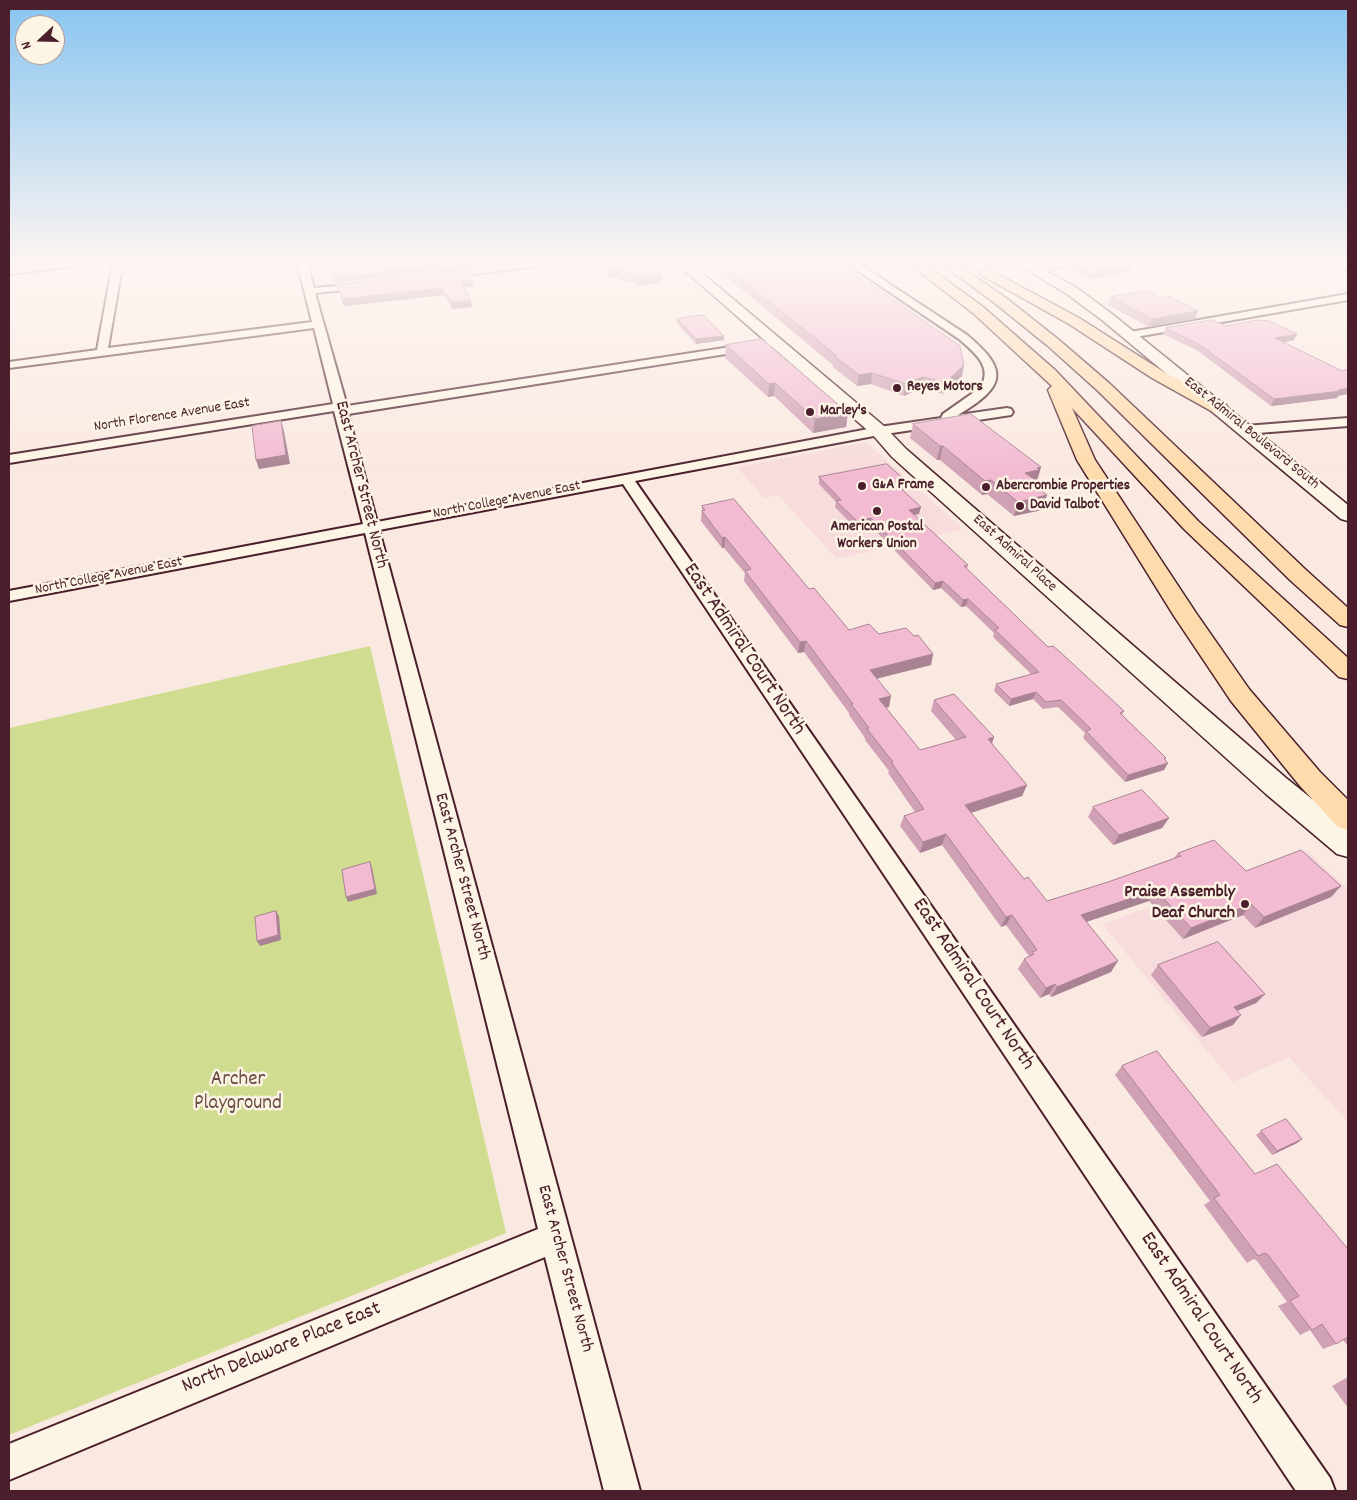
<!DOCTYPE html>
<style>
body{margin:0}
#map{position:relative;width:1357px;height:1500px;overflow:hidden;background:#fae9e1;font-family:Dekko,sans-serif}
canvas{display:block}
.frame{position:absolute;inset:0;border:10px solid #4a1f2b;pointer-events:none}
.north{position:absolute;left:15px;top:15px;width:50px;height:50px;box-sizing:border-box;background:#fcf5e5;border:1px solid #b59f9b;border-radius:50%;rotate:249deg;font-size:14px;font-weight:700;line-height:20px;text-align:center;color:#4a1f2b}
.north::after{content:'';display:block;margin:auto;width:18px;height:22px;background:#4a1f2b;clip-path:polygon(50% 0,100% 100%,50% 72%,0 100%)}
</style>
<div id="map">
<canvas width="1357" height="1500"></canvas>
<div class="frame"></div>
<div class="north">N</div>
</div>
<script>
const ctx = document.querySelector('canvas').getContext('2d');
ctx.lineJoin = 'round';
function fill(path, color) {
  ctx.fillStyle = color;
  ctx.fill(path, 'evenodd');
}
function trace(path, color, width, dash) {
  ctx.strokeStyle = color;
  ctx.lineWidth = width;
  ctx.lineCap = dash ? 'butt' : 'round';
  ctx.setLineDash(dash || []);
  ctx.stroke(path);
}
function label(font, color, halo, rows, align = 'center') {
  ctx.font = font + ' Dekko,sans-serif';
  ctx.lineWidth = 5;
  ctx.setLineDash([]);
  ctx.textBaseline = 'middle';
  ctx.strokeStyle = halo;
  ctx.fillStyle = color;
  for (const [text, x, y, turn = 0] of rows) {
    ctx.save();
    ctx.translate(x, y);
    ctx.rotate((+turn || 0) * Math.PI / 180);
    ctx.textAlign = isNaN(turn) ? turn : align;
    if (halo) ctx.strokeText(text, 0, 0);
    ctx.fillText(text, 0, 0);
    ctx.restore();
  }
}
fill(new Path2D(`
 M866 442 963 529 837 559 778 495 764 498 737 467Z
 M1307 851 1348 889V1122L1289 1057 1233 1082 1102 924Z`), '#f8dbdc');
fill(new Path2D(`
 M370 646 506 1233 9 1435V728Z`), '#d0dd90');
const street = new Path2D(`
 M55 262H86L82 265 9 274V268Z
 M113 262H123L108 348 312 322 297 262H307L314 288 368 283V287L365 288 315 293 347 406 776 340 782 343 776 346 348 414 377 522 879 427 941 418 943 414 980 388C994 367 974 352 959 339L845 262H856L967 335C1010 371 1005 387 958 415L1007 408 1011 409 1013 412 1011 415 879 435 635 481 1330 1478 1335 1491H1296L623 484 379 530 640 1491H604L545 1257 9 1480V1444L538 1229 365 533 9 601V591L363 524 334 411 9 463V455L333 404 314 328 9 368V362L97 350Z
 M519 262H550L546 265 441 278 436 275 441 272Z
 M1060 262H1081L1035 273 1030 270 1032 268Z
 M1331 262H1344L1348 265V271Z
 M1348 294V300L1130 338 1125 335 1130 332Z
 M1348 418V426L1245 434 1238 430 1245 426Z`);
const secondary = new Path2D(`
 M675 262H689L885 427 906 449 1286 778 1348 828V857L1337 854 1266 794 892 457 873 435Z
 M1014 262H1030L1077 288 1112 314 1348 505V521L1341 519 1102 320 1067 294Z`);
const highway = new Path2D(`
 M907 262H922L983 307 1056 371 1198 521 1348 658V679L1339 677 1184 529 1072 408 1095 460 1196 613 1249 689 1320 772 1348 800V830L1338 827 1300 786 1231 701 1174 616 1077 460 1048 390 1052 386 973 313Z
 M939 262H954L1006 298 1059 340 1110 384 1306 570 1348 608V627L1340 625 1290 580 1098 391 1048 346 996 304Z
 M986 268 1079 318 1164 372 1225 404 1228 408 1225 412 1219 413 1213 412 1152 378 1069 324 981 275 979 272Z`);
trace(street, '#4a1f2b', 4);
trace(secondary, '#4a1f2b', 3);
trace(highway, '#4a1f2b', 3);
fill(street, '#fcf5e5');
fill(secondary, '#fcf5e5');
fill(highway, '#fedbac');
fill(new Path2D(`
 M595 262H651L662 283 638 286 633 281 623 282 618 277 609 278Z
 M1067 262H1124L1131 266 1129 272 1090 279 1065 268Z
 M722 264 964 365 962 376 943 394 921 388 904 396 871 384 857 386 833 367V365L722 273Z
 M337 285 474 286 464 288 471 300 472 307 452 309 444 295 344 306Z
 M1111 297 1161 298 1198 311 1195 319 1149 327 1108 305Z
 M677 319 724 336V340L696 344 677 323Z
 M1226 326 1294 340 1284 342 1338 396 1337 398 1271 406 1198 351 1163 334 1166 328Z
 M726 345 848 413 846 427 813 433 774 396 768 397 725 358Z
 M913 424 1041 467 1035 486 1042 510 1014 516 987 494 982 495 940 460H937L910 438Z
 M819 477 908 483 906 489 902 490 919 514 914 515 968 565 967 569 1048 647 1124 711 1122 715 1166 758 1165 760 1168 763 1164 770 1125 782 1083 738 1085 733 1058 707 1043 709 1033 699 1009 706 994 691 996 684 1031 674 993 637 994 633 966 606 961 607 941 588 933 590 870 525 855 528 835 507 836 502 819 484Z
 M702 506 809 589 849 630 879 634 914 636 933 654 931 665 877 678 889 707 886 708 920 750 956 740 931 711 934 700 994 737 992 744 1027 785 1022 796 971 813 1024 879 1047 901 1108 882 1174 858 1178 853 1246 871 1341 886 1331 897 1255 928 1243 915 1183 939 1149 901 1086 922 1111 972 1051 997 1049 994 1040 998 1018 969 1024 959 1029 956 1006 925 1001 927 942 845 920 853 900 826 904 816 915 812 888 773 889 771 865 740V738L849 715V713L804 652 798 653 744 581 745 573 724 548H722L701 521Z
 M1093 807 1169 818 1162 828 1113 845 1088 817Z
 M1158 965 1265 994 1256 1003 1237 1011 1233 1025 1202 1037 1151 975Z
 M1122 1066 1348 1249V1346L1343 1340 1336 1344 1323 1349 1310 1330 1300 1335 1278 1306 1287 1302 1257 1261 1254 1259 1247 1263 1204 1205 1210 1201 1115 1075Z
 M1261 1131 1302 1139 1297 1143 1272 1155 1256 1135Z
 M1348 1377V1408L1332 1386Z`), '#d0a1b5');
fill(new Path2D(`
 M457 262H462V267L336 283 334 278Z
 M1131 266 1129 272 1090 279 1092 273Z
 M618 268V277L609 278V269Z
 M662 274V283L638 286 637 277Z
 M473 280 474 286 461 288 460 281Z
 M442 288 444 295 344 306 342 299Z
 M471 300 472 307 452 309 451 302Z
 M1198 311 1195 319 1149 327 1152 319Z
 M1297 334 1294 340 1272 345 1275 338Z
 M724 336V340L696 344V339Z
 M964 365 962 376 943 394 945 383Z
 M872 373 871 384 857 386 859 375Z
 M923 377 921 388 904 396 906 384Z
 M775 383 774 396 768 397 769 384Z
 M1348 388V394L1338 396 1337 398 1271 406 1274 399Z
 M848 413 846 427 813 433 815 419Z
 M281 421 284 431 290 464 259 469 256 460Z
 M940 446H943L940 460H937Z
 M1041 467 1037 481 1032 496 1025 473Z
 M991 480 987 494 982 495 985 481Z
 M908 483 906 489 895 492 897 485Z
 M1047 495 1042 510 1014 516 1018 502Z
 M921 507 919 514 907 516 909 510Z
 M871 518 870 525 855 528 857 521Z
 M725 537 724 548H722V538Z
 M943 581 941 588 933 590 935 583Z
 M968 599 966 606 961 607 963 600Z
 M806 641 804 652 798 653 800 642Z
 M933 654 931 665 868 681 870 670Z
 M1036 692 1033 699 1009 706 1011 699Z
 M891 696 889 707 876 710 879 699Z
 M994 737 990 748 988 739Z
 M1166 758 1162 764 1168 763 1164 770 1125 782 1128 775Z
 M1027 785 1022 796 961 816 965 805Z
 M1169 818 1162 828 1113 845 1119 835Z
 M946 834 942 845 920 853 923 842Z
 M370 862 372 867 377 894 348 902 346 897Z
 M1341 886 1331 897 1255 928 1264 917Z
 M1156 890 1149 901 1074 926 1081 915Z
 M1251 904 1243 915 1183 939 1191 928Z
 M276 911 279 916 281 940 260 946 257 941Z
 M1012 915 1006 925 1001 927 1006 917Z
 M1118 961 1111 972 1051 997 1057 987Z
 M1055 984 1049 994 1040 998 1046 988Z
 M1265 994 1256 1003 1225 1016 1234 1007Z
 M1241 1015 1233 1025 1202 1037 1210 1028Z
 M1302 1139 1297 1143 1272 1155 1277 1151Z`), '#a98393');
const building = new Path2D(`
 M344 262H457L334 278 331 269V266L345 264Z
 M602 262H651L662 274 637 277 633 273H623L618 268 609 269Z
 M730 262H836L881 291 960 346 964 365 945 383 923 377 906 384 872 373 859 375 834 356 836 355 722 264Z
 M1069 262H1124L1131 266 1092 273Z
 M467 270 473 280 460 281 471 300 451 302 442 288 342 299 337 285Z
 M1148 291 1161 298 1168 296 1198 311 1152 319 1111 297Z
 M703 315 724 336 696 339 677 319Z
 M1212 320 1226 326 1258 320 1269 321 1297 334 1275 338 1342 371 1348 369V388L1338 390 1341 391 1274 399 1200 345 1166 328Z
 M762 339 848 413 815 419 775 383 769 384 726 345Z
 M971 414 1041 467 1037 468 1039 470 1025 473 1037 481 1031 483 1047 495 1018 502 991 480 985 481 943 446H940L913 424Z
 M281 421 286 455 256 460 252 426Z
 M887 464 908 483 897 485 921 507 909 510 968 565 964 566 1048 647 1053 646 1059 651 1124 711 1120 713 1166 758 1164 759 1168 763 1128 775 1086 731 1091 729 1061 700 1046 702 1036 692 1011 699 996 684 1039 672 995 630 999 628 968 599 963 600 943 581 935 583 871 518 857 521 836 501 841 500 819 477Z
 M734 499 809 589 814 588 849 630 869 624 879 634 906 628 914 636 918 635 933 654 870 670 891 696 879 699 920 750 966 737 934 700 954 694 994 737 988 739 1027 785 965 805 1024 879 1028 877 1047 901 1108 882 1181 856 1178 853 1214 840 1246 871 1301 850 1341 886 1264 917 1251 904 1191 928 1156 890 1081 915 1118 961 1057 987 1055 984 1046 988 1024 959 1034 954 1032 952 1037 950 1012 915 1006 917 946 834 923 842 904 816 924 809 891 762H893L867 729 869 728 851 704H853L806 641 800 642 745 571 751 569 725 537 722 538 702 511 705 510 702 506Z
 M1142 790 1169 818 1119 835 1093 807Z
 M370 862 375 889 346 897 342 870Z
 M276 911 278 935 257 941 255 917Z
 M1218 942 1265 994 1234 1007 1241 1015 1210 1028 1158 965Z
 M1157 1051 1255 1174 1277 1164 1348 1249V1337L1336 1344 1322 1324 1312 1330 1290 1301 1299 1296 1268 1255 1265 1253 1258 1256 1214 1198 1220 1195 1122 1066Z
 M1286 1119 1302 1139 1277 1151 1261 1131Z`);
fill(building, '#f2bbd2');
trace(building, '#a98393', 1);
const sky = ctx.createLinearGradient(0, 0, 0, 472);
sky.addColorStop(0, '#88c4f0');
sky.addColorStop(0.56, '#fdf5f2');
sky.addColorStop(1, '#fdf5f200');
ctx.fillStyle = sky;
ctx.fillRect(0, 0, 1357, 472);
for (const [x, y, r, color] of [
 [897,388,5,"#4a1f2b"],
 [810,412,5,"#4a1f2b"],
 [862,486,5,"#4a1f2b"],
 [986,487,5,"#4a1f2b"],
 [1020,506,5,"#4a1f2b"],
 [877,511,5,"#4a1f2b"],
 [1245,904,5,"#4a1f2b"]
]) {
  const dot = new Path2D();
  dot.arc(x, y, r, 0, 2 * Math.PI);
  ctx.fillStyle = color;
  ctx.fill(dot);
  trace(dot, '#fcf5e5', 2);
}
label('bold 15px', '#4a1f2b', '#fcf5e5', [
 ["Reyes Motors",907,388],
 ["Marley's",820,412],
 ["G&A Frame",872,486],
 ["Abercrombie Properties",996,487],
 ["David Talbot",1030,506],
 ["American Postal",877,528,"center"],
 ["Workers Union",877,545,"center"]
], 'left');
label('15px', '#4a1f2b', '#fcf5e5', [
 ["North Florence Avenue East",172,416,-9],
 ["East Admiral Boulevard South",1251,434,39],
 ["North College Avenue East",507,501,-11],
 ["East Admiral Place",1014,554,42],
 ["North College Avenue East",109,577,-11]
]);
label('18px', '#4a1f2b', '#fcf5e5', [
 ["East Archer Street North",360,485,76],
 ["East Archer Street North",461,877,75],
 ["East Archer Street North",564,1269,75]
]);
label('bold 18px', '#4a1f2b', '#fcf5e5', [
 ["Praise Assembly",1235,894],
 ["Deaf Church",1235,915]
], 'right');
label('21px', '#4a1f2b', '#fcf5e5', [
 ["East Admiral Court North",743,650,56],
 ["East Admiral Court North",972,985,56],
 ["East Admiral Court North",1200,1319,56],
 ["North Delaware Place East",282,1349,-22]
]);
label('21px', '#6c4e44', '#fcf5e5', [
 ["Archer",238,1081],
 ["Playground",238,1105]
]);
</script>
